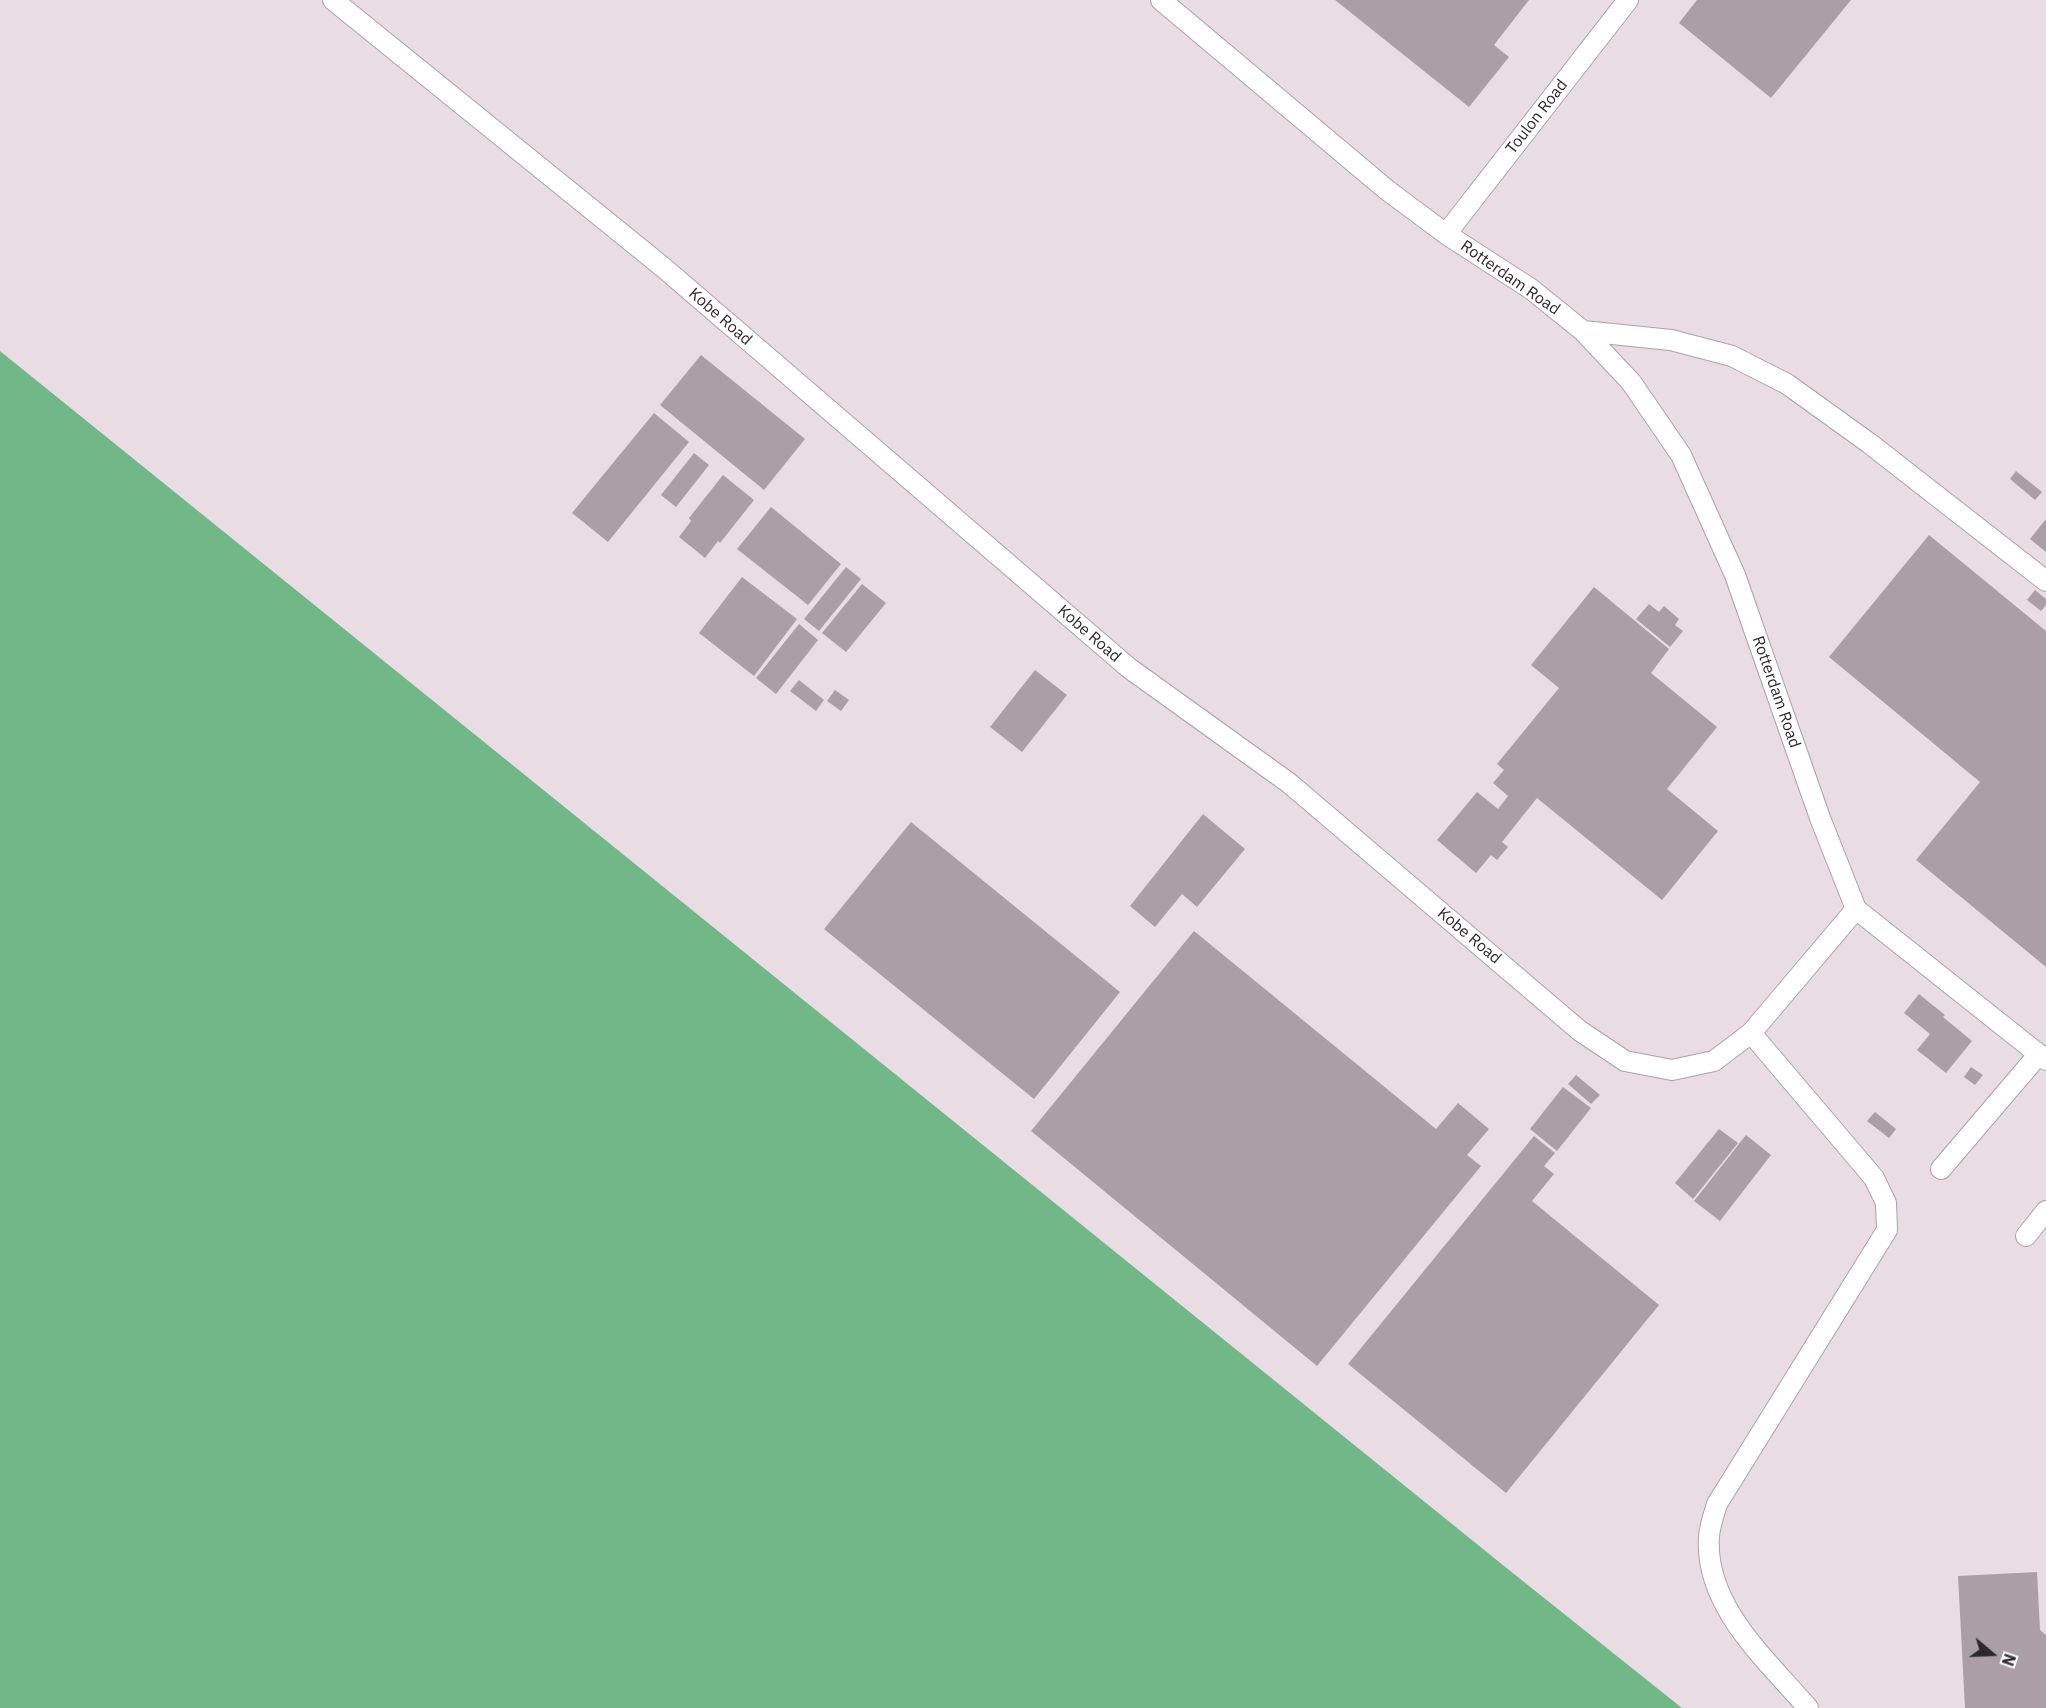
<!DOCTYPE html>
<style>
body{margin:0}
#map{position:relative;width:2046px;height:1708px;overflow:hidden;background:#e9dce3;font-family:"IBM Plex Sans",sans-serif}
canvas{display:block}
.north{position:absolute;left:1962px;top:1624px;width:60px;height:60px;-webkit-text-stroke:4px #fff;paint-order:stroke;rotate:109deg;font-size:16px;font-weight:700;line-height:24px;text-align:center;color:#2d282b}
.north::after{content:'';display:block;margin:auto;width:21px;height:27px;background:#2d282b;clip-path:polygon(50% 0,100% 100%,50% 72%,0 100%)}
</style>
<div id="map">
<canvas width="2046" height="1708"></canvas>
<div class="north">N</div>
</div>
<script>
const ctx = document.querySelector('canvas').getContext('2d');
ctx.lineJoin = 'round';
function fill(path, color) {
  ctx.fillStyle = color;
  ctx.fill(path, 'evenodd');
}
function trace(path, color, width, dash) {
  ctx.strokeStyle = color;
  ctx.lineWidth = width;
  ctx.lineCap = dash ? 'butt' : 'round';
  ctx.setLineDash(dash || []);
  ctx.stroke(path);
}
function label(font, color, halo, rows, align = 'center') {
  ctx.font = font + ' "IBM Plex Sans",sans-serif';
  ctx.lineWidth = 4.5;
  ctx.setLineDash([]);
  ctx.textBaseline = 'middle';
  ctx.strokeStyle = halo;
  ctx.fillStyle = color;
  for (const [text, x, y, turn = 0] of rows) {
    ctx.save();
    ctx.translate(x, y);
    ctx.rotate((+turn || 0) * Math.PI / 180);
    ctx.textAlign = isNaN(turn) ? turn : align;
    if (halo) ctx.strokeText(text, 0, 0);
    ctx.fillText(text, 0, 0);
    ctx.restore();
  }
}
fill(new Path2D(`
 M0 351 1509 1570 1682 1708H0Z`), '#72b788');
fill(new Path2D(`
 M1335 0H1529L1494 45 1509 57 1469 107Z
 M1697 0H1851L1771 98 1679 23Z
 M701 355 805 439 764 490 660 405Z
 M654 413 689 442 608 542 572 513Z
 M694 453 709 465 676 507 661 495Z
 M2016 471 2042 492 2035 500 2010 479Z
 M723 475 754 500 720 543 718 541 705 558 679 537 691 521 689 518Z
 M771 507 841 564 808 605 737 549Z
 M2046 519V552L2030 539Z
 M1929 535 2046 631V967L1916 860 1980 782 1829 657Z
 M846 567 861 579 819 631 804 619Z
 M742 577 797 619 754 676 699 633Z
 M862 584 886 603 846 652 822 633Z
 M1594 587 1669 649 1651 673 1717 727 1667 789 1718 831 1662 900 1537 798 1502 842 1508 847 1497 860 1491 855 1476 873 1437 840 1477 792 1498 809 1508 796 1493 783 1504 770 1497 764 1559 688 1531 665Z
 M2035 590 2046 599V605L2041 611 2027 600Z
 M1649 604 1659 612 1664 606 1679 619 1675 625 1683 631 1670 647 1636 619Z
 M799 624 818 640 776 694 756 678Z
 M1035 670 1067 695 1022 752 990 727Z
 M799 680 824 700 816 711 790 691Z
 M835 690 849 700 841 711 827 701Z
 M1203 814 1245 849 1197 907 1182 894 1155 927 1130 906Z
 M911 822 1120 992 1034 1099 824 929Z
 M1194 931 1436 1129 1458 1103 1489 1129 1467 1155 1481 1166 1317 1366 1031 1131Z
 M1919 994 1945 1015 1943 1017 1972 1041 1946 1073 1917 1050 1930 1034 1904 1013Z
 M1971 1067 1983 1075 1975 1085 1964 1077Z
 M1576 1075 1600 1095 1591 1104 1568 1084Z
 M1563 1087 1591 1108 1557 1151 1530 1129Z
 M1875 1112 1896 1129 1889 1138 1867 1121Z
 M1719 1129 1738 1143 1693 1199 1675 1183Z
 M1746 1135 1771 1155 1720 1221 1694 1201Z
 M1534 1136 1555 1153 1544 1166 1554 1174 1532 1201 1659 1305 1506 1493 1348 1364Z
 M2037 1572 2040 1630 2046 1635V1708H1965L1958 1576Z`), '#ab9fa5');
const service = new Path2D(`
 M333 0 664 268 1129 668 1289 783 1580 1031 1625 1061 1672 1070 1714 1061 1751 1033 1856 909
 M1161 0 1387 190 1446 234 1531 289 1583 331 1631 382 1681 455 1735 575 1820 818 1856 909 2046 1060
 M1446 234 1628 0
 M1583 331 1671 340 1732 356 1787 384 1869 443 2046 581
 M1751 1033 1874 1178 1886 1203 1887 1230 1717 1504C1714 1514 1710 1525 1709 1536 1704 1606 1766 1659 1808 1708
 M1941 1169 2039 1054
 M2026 1236 2046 1211`);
trace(service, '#ada1a8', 22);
trace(service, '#fff', 20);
label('16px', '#2d282b', '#fff', [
 ["Toulon Road",1537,117,-52],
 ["Rotterdam Road",1510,278,35],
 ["Kobe Road",720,317,41],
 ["Kobe Road",1089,634,41],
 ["Rotterdam Road",1776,692,71],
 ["Kobe Road",1469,936,40]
]);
</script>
